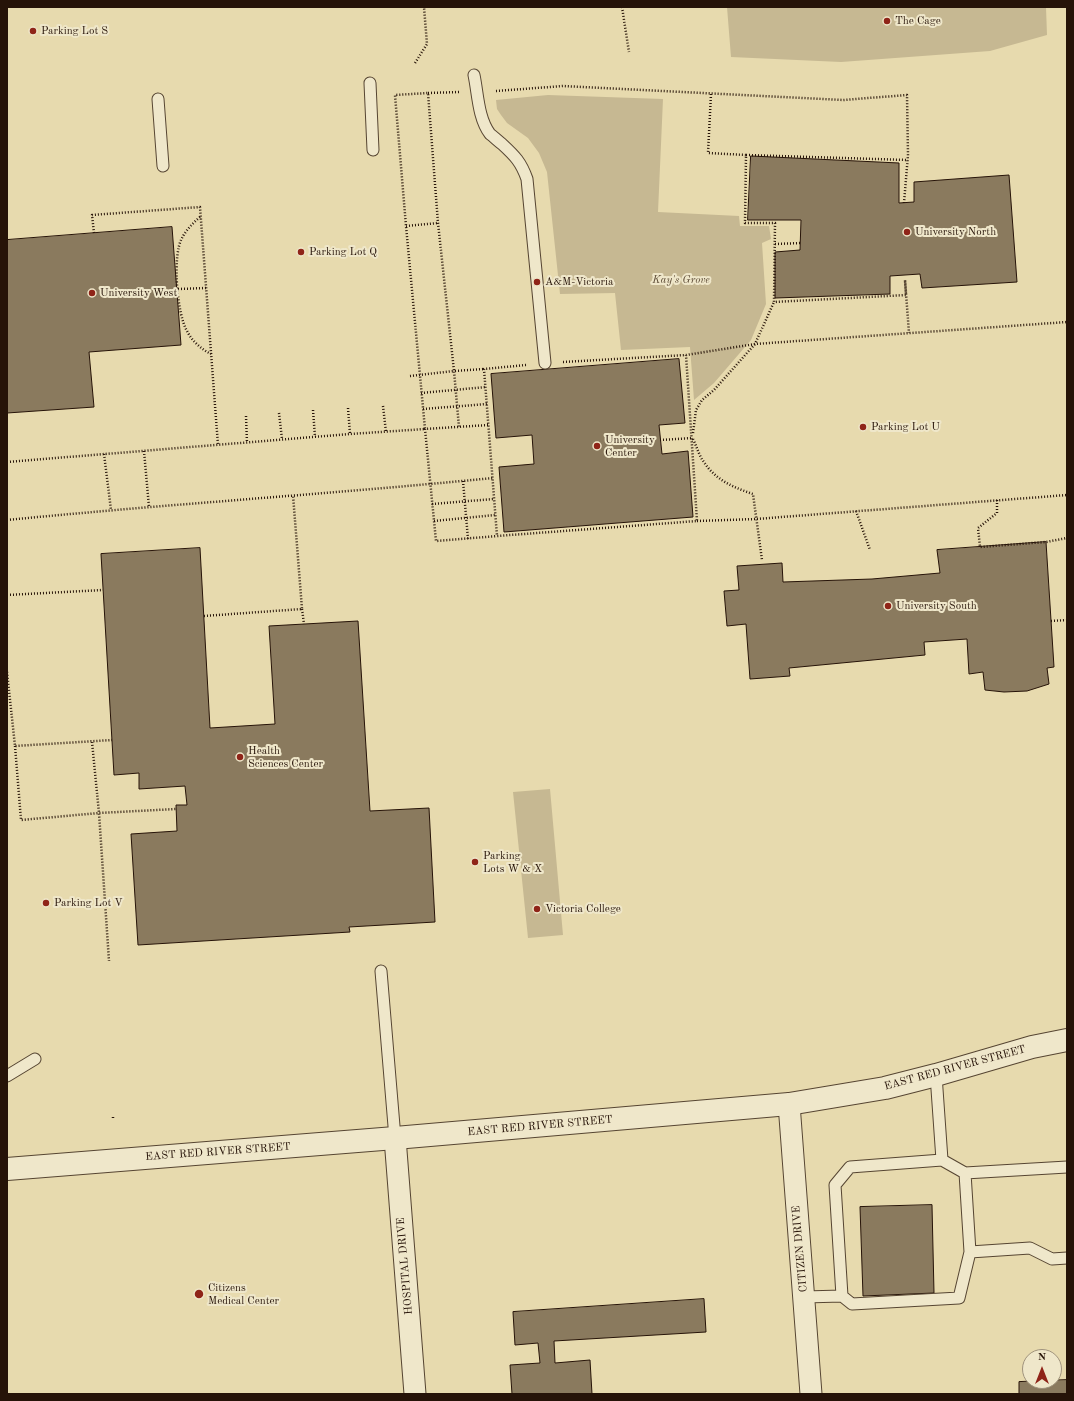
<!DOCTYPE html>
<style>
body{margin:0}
#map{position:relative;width:1074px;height:1401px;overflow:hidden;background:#e7daae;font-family:"Old Standard TT",serif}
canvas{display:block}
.frame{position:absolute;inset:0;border:8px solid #261308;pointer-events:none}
.north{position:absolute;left:1022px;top:1349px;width:40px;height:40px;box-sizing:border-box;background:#efe7ca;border:1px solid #9f927c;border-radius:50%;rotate:0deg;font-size:11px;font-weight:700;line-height:16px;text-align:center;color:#261308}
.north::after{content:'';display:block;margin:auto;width:14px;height:18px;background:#8f2418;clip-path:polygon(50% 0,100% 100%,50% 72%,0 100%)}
</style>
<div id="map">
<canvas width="1074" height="1401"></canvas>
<div class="frame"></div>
<div class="north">N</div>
</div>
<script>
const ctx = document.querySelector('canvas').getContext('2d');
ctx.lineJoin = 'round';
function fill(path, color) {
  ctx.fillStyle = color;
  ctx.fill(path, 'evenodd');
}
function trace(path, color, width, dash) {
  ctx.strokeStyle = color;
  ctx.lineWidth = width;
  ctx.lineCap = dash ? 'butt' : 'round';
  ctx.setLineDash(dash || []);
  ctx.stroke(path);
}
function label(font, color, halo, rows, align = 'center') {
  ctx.font = font + ' "Old Standard TT",serif';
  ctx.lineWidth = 4;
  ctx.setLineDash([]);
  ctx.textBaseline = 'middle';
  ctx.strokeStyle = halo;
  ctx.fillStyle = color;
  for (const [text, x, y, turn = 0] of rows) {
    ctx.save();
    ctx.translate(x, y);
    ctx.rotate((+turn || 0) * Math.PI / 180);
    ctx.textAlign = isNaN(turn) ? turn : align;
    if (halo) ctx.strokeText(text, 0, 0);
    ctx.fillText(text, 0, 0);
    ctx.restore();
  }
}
fill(new Path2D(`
 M727 7H1046L1047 35 990 51 841 62 731 57Z
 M548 95 663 99 658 212 739 216 740 226H769L771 239 762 243 766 304 751 340 714 383 694 400 690 347 621 350 615 293 560 294 547 172 539 153 528 138 507 123 501 115 497 109 496 100Z
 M550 789 563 935 528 938 513 792Z`), '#c6b892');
const building = new Path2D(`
 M751 156 899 163V203L914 202V182L1009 175 1017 282 922 288 920 274 890 276V294L775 298V252L800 250 801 220H748Z
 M172 227 181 345 89 352 94 407 7 413V240Z
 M679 359 685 423 659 425 662 454 688 451 693 517 504 532 499 467 534 464 532 435 496 438 491 374Z
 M1046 542 1054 667 1047 668 1049 684 1027 691 1004 692 985 690 983 672 969 674 967 639 924 642 925 655 789 668 790 676 750 679 746 624 727 626 724 591 739 590 737 566 782 563 783 582 872 579 940 573 937 550Z
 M200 548 210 728 275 724 269 626 358 621 370 811 429 808 435 922 349 927 350 932 138 945 131 834 177 831 176 805H187L185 786 139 789V773L114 775 101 554Z
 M932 1205 934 1293 863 1296 860 1207Z
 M704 1299 706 1332 554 1341 555 1363 590 1360 592 1394H512L510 1365 540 1363 538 1343 515 1345 513 1312Z
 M1067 1380V1394H1019V1382Z`);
fill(building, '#8a7a5e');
trace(building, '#261308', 1);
const service = new Path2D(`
 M474 75C478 94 478 118 490 134 494 137 498 141 502 144 515 156 521 162 527 179L545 363
 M370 83 373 150
 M158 99 163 166
 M381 971 395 1138
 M936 1075 942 1160
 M7 1076 35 1059
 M970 1252 1030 1248 1052 1259 1067 1258
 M842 1296 835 1185 850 1167 942 1160 965 1173
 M804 1297 842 1296 852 1304 959 1298 970 1252 965 1173 1067 1167`);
const minor = new Path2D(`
 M789 1104 811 1394
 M395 1138 415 1394`);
const tertiary = new Path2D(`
 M7 1169 395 1138 789 1104 885 1088 936 1075 1032 1047 1067 1040`);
trace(service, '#564532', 13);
trace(minor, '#564532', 23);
trace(tertiary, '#564532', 24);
trace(new Path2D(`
 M622 7 629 52
 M415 63 427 44 424 7
 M496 91 563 86 843 100 907 95 908 155 904 203
 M428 93 459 92
 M711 94 708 153 746 155 745 223H775L774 302 906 295 905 280 909 333
 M746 155 908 160
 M200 217C193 223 186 230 182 238 172 256 177 314 187 331 192 341 201 349 211 354
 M406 226 438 223
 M94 233 92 215 200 207 218 445
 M775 244 801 243
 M178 289 206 288
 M563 362 686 355 755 344 1067 322
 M526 365 484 369 497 536 697 521 686 355
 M410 376 454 371 459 427
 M421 393 486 387
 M383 406 386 432
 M348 408 350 434
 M423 409 487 404
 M313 410 315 437
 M279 413 282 439
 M246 416 247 443
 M488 425 425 429 436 541 497 536
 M693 433 696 410 702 400 714 390 755 344 774 302
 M693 439C697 447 699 456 704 462 715 480 735 488 753 494L762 560
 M660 440 693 438
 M144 451 149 507
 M104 454 111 510
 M7 462 350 434 425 429 406 226 395 95 428 93 438 223 454 371 484 369
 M463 481 468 539
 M997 500V513L978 528 980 547 1046 542 1067 538
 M432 504 494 499
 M856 511 870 550
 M7 520C169 504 331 494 493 478
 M434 521 495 515
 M697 521 756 519 1067 495
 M7 595 103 590
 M302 609 304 624
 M204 616 302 609 293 495
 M1051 621 1067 620
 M7 672 15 746 112 740
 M92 742 99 813 109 961
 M15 746 21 820 99 813 176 809
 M113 1117V1120`), '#261308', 2.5, [1, 2]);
trace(service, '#efe7ca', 11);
trace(minor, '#efe7ca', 21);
trace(tertiary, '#efe7ca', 22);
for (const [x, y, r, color] of [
 [887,21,4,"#8f2418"],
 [33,31,4,"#8f2418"],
 [907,232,4,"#8f2418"],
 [301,252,4,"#8f2418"],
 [537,282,4,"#8f2418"],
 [92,293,4,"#8f2418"],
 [863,427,4,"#8f2418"],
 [597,446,4,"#8f2418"],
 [888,606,4,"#8f2418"],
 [240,757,4,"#8f2418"],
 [475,862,4,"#8f2418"],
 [46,903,4,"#8f2418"],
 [537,909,4,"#8f2418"],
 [199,1294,5,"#8f2418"]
]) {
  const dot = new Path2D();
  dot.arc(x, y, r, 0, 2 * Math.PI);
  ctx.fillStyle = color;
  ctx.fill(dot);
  trace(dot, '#efe7ca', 1.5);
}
label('11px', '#261308', '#efe7ca', [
 ["The Cage",895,21],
 ["Parking Lot S",41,31],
 ["University North",915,232],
 ["Parking Lot Q",309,252],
 ["A&M-Victoria",545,282],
 ["University West",100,293],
 ["Parking Lot U",871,427],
 ["University",605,440],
 ["Center",605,453],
 ["University South",896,606],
 ["Health",248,751],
 ["Sciences Center",248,764],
 ["Parking",483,856],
 ["Lots W & X",483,869],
 ["Parking Lot V",54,903],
 ["Victoria College",545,909],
 ["Citizens",208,1288],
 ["Medical Center",208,1301]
], 'left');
label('italic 11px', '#5e4d38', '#efe7ca', [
 ["Kay's Grove",681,280]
]);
label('11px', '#261308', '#efe7ca', [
 ["EAST RED RIVER STREET",955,1068,-15],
 ["EAST RED RIVER STREET",540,1126,-5],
 ["EAST RED RIVER STREET",218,1152,-4],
 ["CITIZEN DRIVE",800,1249,-95],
 ["HOSPITAL DRIVE",405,1266,-95]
]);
</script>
